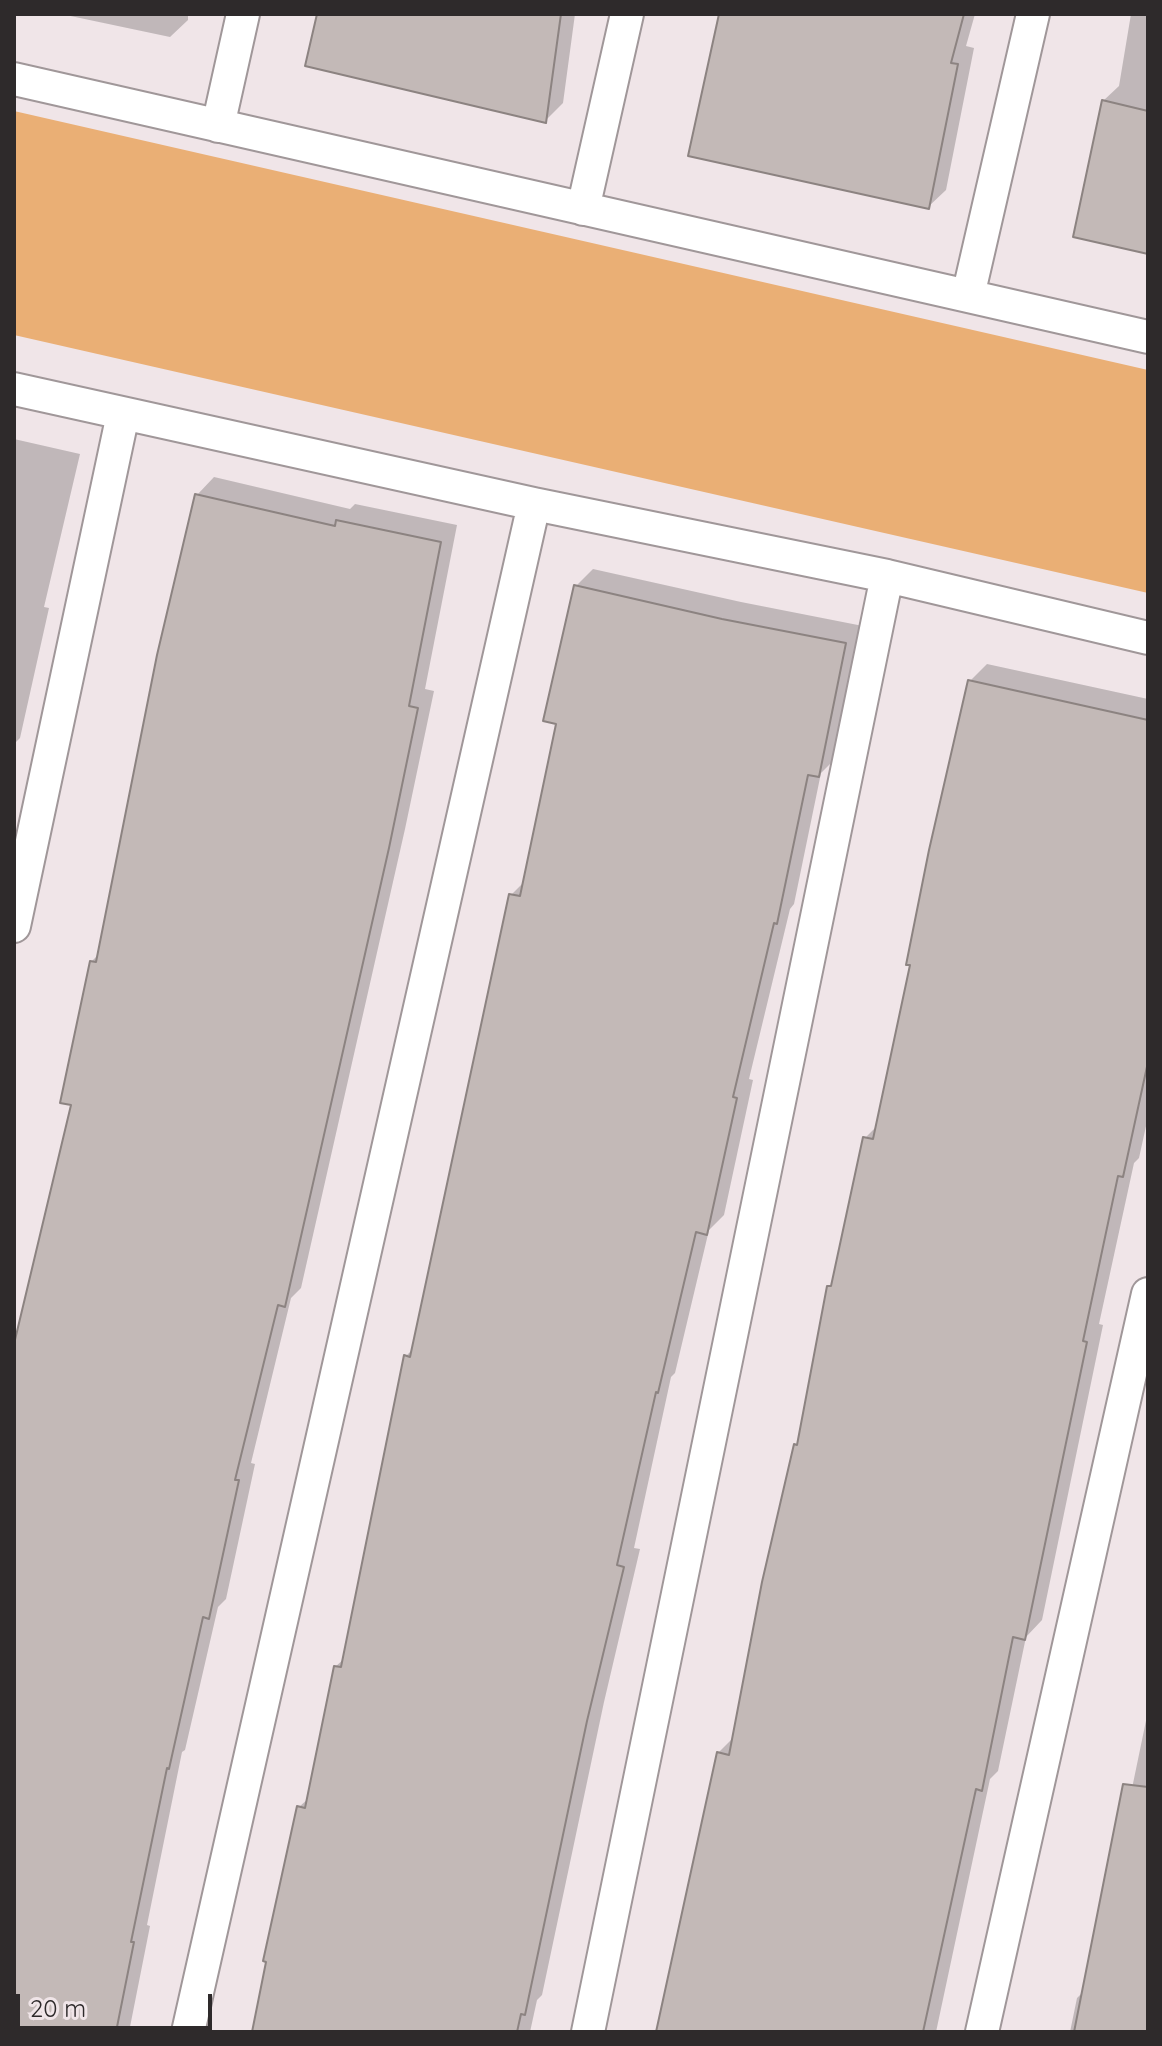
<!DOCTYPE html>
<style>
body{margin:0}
#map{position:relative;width:1162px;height:2046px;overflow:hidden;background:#f0e5e8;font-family:Quicksand,sans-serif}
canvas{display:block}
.frame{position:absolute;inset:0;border:16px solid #2e2a2b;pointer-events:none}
.scale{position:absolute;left:16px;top:1994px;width:196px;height:36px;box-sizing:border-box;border:4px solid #2e2a2b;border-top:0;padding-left:10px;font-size:24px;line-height:28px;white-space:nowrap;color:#2e2a2b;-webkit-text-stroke:6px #f0e5e8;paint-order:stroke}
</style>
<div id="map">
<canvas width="1162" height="2046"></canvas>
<div class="frame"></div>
<div class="scale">20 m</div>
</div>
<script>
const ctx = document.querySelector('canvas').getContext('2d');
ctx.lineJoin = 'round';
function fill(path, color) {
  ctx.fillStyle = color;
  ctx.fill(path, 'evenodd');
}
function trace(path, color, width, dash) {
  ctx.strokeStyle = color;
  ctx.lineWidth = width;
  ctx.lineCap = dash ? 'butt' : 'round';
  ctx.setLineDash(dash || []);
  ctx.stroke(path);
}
fill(new Path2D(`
 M14 111 1148 370V593L14 335Z`), '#eaaf75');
fill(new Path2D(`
 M61 14H188V20L170 37Z
 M319 14H575L563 103 546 120Z
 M722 14H975L966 46 974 48 946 190 928 207Z
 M1131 14H1148V253L1103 101 1119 86Z
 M14 439 80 454 44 607 49 608 20 738 16 742 14 752Z
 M214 477 350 509 355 504 457 525 425 689 434 691 405 829 301 1288 291 1298 251 1463 255 1464 226 1599 218 1607 185 1750 182 1752 147 1925 150 1926 129 2032H14V1357L73 1103 91 962 99 954 197 495Z
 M593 569 741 602 863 626 836 758 821 773 794 904 790 909 749 1079 753 1080 724 1215 709 1230 675 1373 671 1377 634 1548 640 1549 604 1702 542 1995 537 2000 530 2032H254L299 1807 309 1798 335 1667 345 1658 406 1356 414 1348 511 895 525 881 558 722 576 586Z
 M987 664 1148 699V1117L1139 1158 1134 1163 1099 1324 1103 1325 1042 1620 1026 1637 998 1771 990 1779 936 2032H657L718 1753 734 1737 796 1445 800 1441 829 1287 835 1281 865 1138 879 1124 970 681Z
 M1148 1711V2032H1070L1077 1998 1084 1991 1124 1827Z`), '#0003');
const building = new Path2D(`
 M317 14H561L546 123 305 66Z
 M719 14H964L951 63 958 64 929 209 688 156Z
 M1102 100 1148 111V254L1073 237Z
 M195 494 335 526 336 520 441 542 409 706 418 708 389 848 285 1307 278 1305 235 1480H239L209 1619 203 1617 169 1769 167 1768 131 1942H134L116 2032H14V1344L71 1105 60 1103 90 961 96 962 157 655Z
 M574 585 722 619 846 643 819 777 808 775 777 924 774 923 733 1097 737 1098 707 1235 696 1232 658 1393 656 1392 617 1565 624 1567 587 1721 525 2015 521 2014 517 2032H252L266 1962 263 1961 297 1806 305 1808 334 1666 341 1667 404 1355 410 1357 509 894 520 896 556 724 543 721Z
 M968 680 1148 720V1062L1123 1177 1118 1176 1083 1341 1087 1342 1025 1640 1013 1637 982 1791 976 1789 923 2032H656L717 1752 729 1755 762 1582 794 1444 797 1445 827 1286H831L863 1137 873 1139 910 965H906L929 850Z
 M1123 1784 1148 1787V2032H1074Z`);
fill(building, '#c3b9b7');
trace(building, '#8c8381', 2);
const lane = new Path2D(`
 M14 79 1148 337
 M218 126 243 14
 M583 209 627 14
 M968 296 1033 14
 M14 389 534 504 887 576 1148 638
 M14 926 123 414
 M188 2032 534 504
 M588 2032 887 576
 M982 2032 1148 1294`);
trace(lane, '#a09799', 36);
trace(lane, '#fff', 32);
</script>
